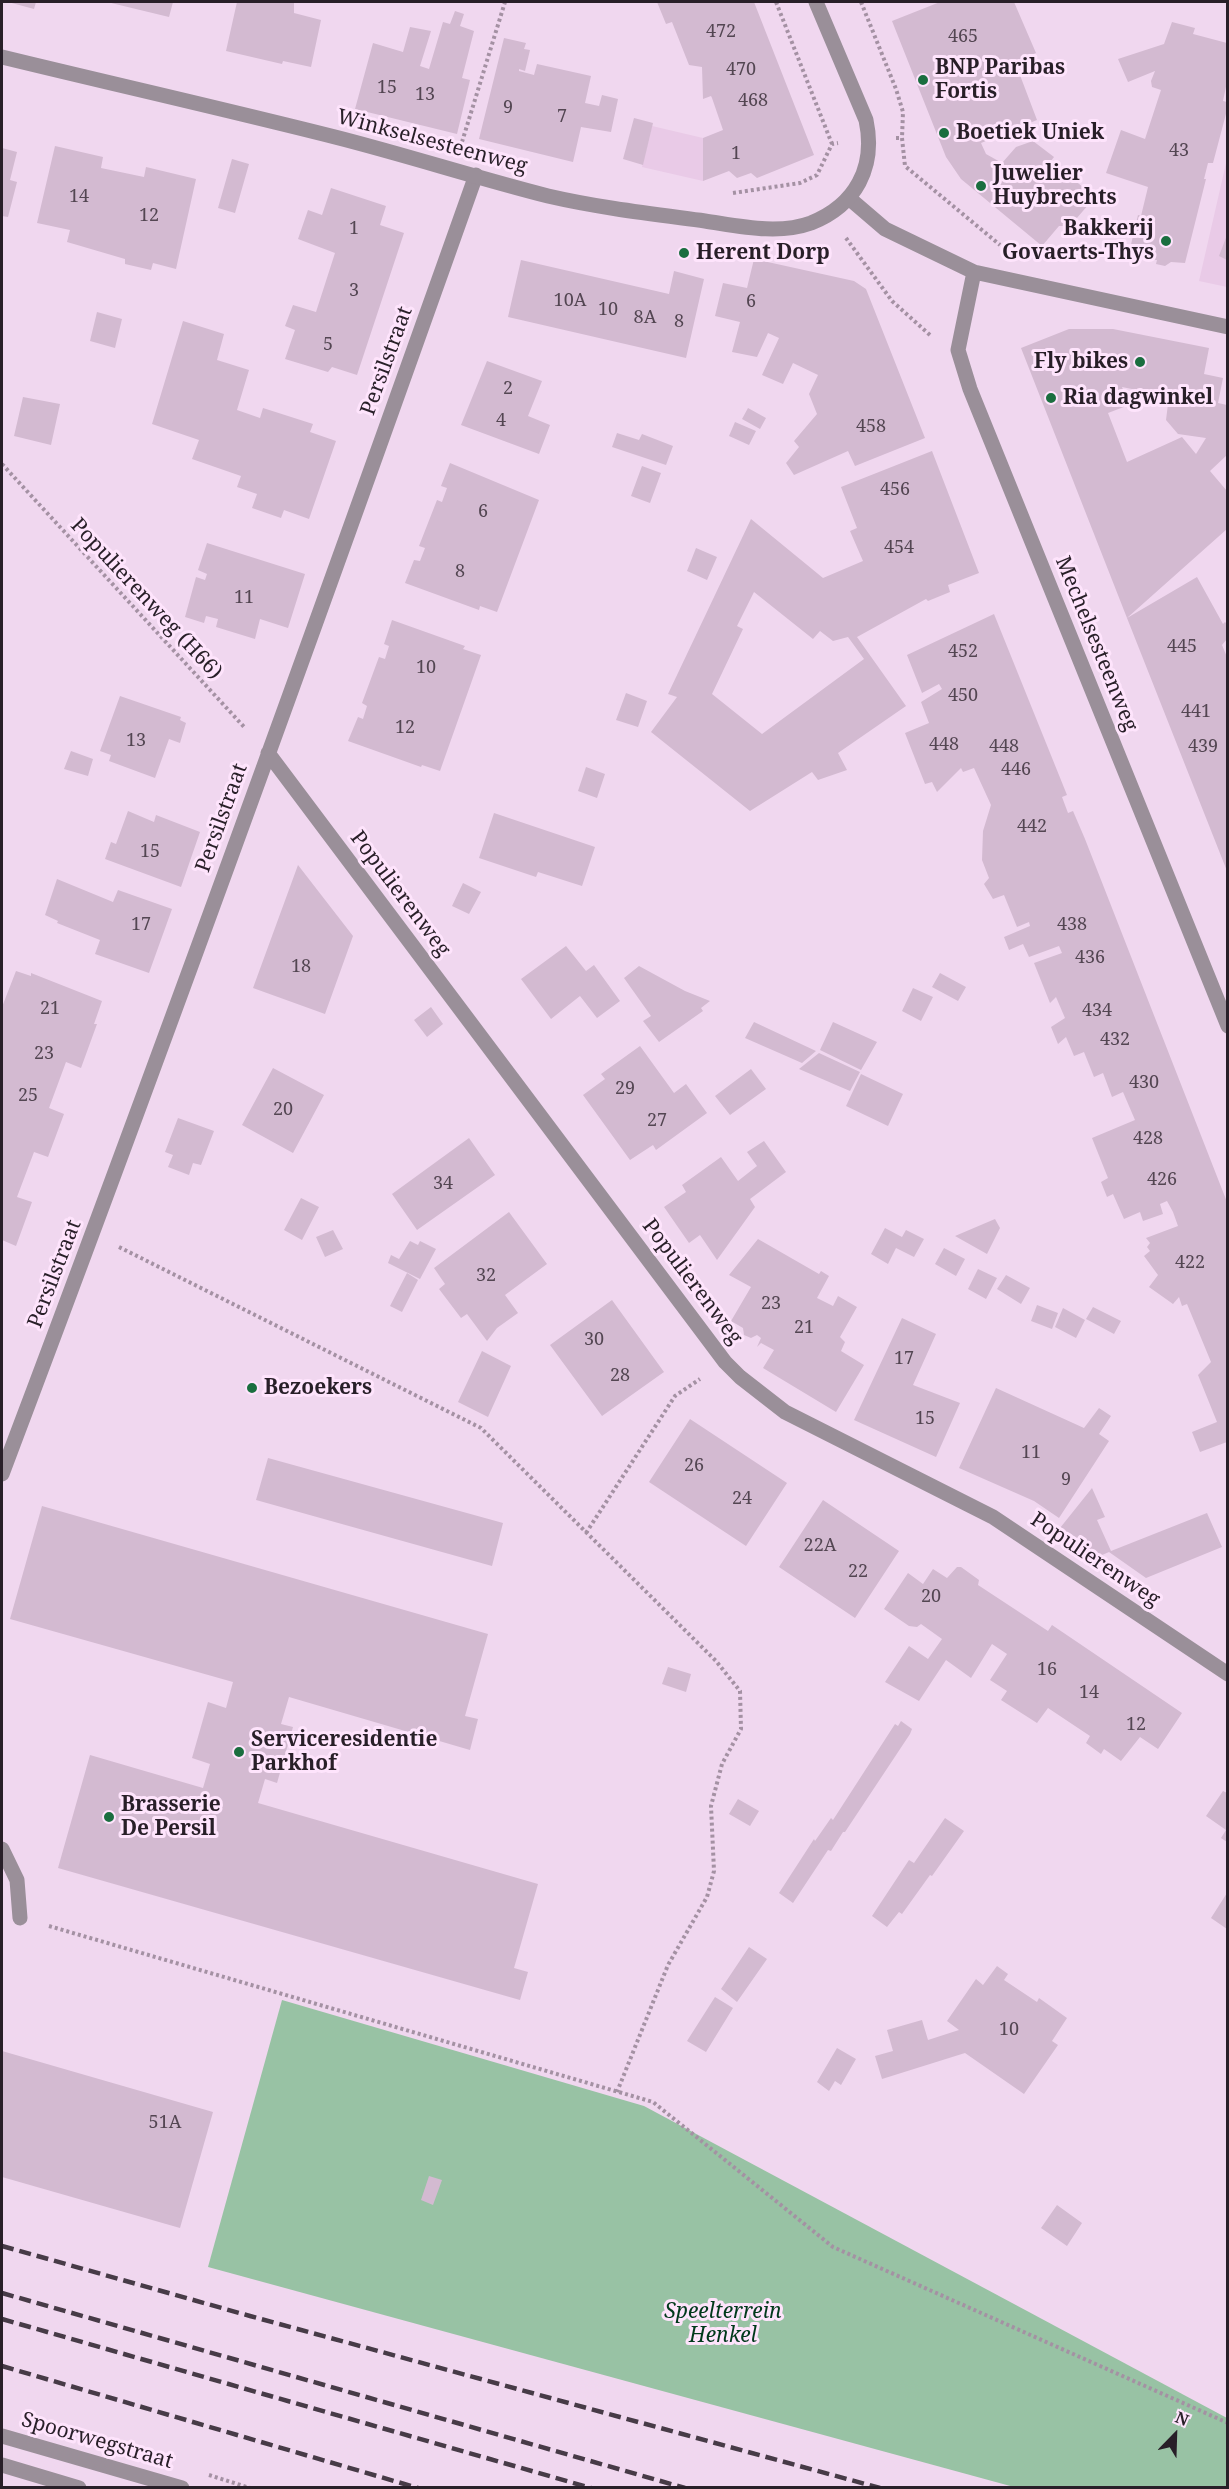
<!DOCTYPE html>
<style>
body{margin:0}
#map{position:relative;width:1229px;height:2489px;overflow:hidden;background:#f0d7ef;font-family:"Noto Serif",serif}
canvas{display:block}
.frame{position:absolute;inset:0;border:3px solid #281f28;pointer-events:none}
.north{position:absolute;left:1145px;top:2405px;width:60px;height:60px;-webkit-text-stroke:4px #fee4fc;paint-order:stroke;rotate:23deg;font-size:16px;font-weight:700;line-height:24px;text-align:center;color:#281f28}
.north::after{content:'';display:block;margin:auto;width:21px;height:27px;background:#281f28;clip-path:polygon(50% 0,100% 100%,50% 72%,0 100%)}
</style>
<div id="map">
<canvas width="1229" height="2489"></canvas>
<div class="frame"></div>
<div class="north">N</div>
</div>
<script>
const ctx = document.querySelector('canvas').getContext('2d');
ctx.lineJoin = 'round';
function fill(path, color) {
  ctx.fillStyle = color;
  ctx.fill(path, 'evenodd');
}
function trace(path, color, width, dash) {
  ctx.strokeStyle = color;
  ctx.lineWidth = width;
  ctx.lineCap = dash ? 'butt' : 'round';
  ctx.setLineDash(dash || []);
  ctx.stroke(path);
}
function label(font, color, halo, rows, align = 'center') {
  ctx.font = font + ' "Noto Serif",serif';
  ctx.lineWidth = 6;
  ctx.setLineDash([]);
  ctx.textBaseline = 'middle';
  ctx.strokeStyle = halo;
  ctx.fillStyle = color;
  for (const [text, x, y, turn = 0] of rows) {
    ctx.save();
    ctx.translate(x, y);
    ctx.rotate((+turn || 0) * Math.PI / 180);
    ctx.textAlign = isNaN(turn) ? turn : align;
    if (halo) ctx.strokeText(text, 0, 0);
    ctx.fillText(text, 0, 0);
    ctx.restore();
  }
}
fill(new Path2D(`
 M652 126 703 138V181L642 167Z
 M1227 159V287L1199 281Z`), '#e9cae7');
fill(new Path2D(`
 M282 2000 644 2106 1227 2418V2487H1014L208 2267Z`), '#98c2a4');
fill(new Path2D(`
 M8 2H36L34 9Z
 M107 2H173L169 17Z
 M237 2H294V13L321 20 311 67 283 61 282 64 226 51Z
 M657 2H754L814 155 757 178 751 173 737 178 729 171 703 181V138L723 130 712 98 711 96 703 99 702 67 689 65 672 22 666 24Z
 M940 2H1014L1036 53 1015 62 1037 120 981 143 986 154 1002 163 1016 147 1033 141 1054 157 1051 161 1095 197 1070 226H1059L1042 246 961 179 946 157 892 21Z
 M455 11 464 14 460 26 474 31 462 78 470 80 457 134 355 109 373 43 403 52 410 27 431 31 420 66 429 69 443 22 450 24Z
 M1172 22 1195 28 1193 34 1227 43V82L1223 101 1227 102V110L1213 163H1208L1204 179H1206L1185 263 1171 262 1165 266 1156 264 1157 260H1156L1129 253 1138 215 1141 216 1148 187 1106 173 1121 130 1145 139 1161 90 1152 87 1151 81 1155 71 1128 82 1118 59 1164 44Z
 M504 38 526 43 524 49 530 50 525 71 519 69V71L534 75 537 64 591 76 585 103 599 106 602 95 618 99 611 132 581 127 573 162 479 139Z
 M634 118 653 123 643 165 623 159Z
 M55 146 103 157 101 168 144 177 146 167 196 179 176 269 153 263 151 270 125 264V259L67 242 70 230 37 223Z
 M2 148 17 152 10 180 17 182 8 217 2 216Z
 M232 159 249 164 235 213 218 208Z
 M331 188 386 206 380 225 404 233 357 375 332 367 328 372 285 359 295 330 285 326 293 305 316 312 335 253 298 239 308 210 322 215Z
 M1227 235V260L1219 256Z
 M754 259 854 281 866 289 925 438 855 466 848 451 794 475 786 463 799 447 794 441 817 414 809 394 818 375 793 363 783 384 762 375 779 338 768 333 757 357 732 352 740 322 715 316 723 283 747 288Z
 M521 260 669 294 674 271 704 279 686 358 508 317Z
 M97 312 122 319 115 348 90 341Z
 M183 321 224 334 217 360 249 370 237 410 260 418 263 408 313 424 310 432 336 441 309 519 284 510 281 518 252 508 257 494 237 487 241 476 192 459 199 440 152 424Z
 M1069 329H1113L1209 348 1204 374 1223 378 1218 403 1227 405V455L1210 471 1227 491V529L1127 618 1197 577 1223 624 1225 622 1227 624V639L1222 645 1227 657V871L1127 618 1021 348ZM1122 387 1166 396 1164 403 1168 404 1166 420 1178 434 1206 438 1196 454 1182 437 1127 462 1108 413 1129 405Z
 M487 361 542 381 528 416 550 425 539 454 461 425Z
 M23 397 60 404 51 445 14 436Z
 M748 408 766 418 760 429 742 419Z
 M735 422 756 431 749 445 729 436Z
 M617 433 639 440 642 434 673 446 666 465 612 447Z
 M932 451 979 573 948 585 950 592 928 601 926 599 857 637 906 706 838 753 847 770 818 780 812 772 750 811 651 732 677 697 668 694 751 519 823 578 863 561 850 531 857 528 841 487ZM754 592 813 639 820 631 833 641 848 637 864 659 762 734 712 694 743 629 737 626Z
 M450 463 539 500 497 612 480 606 479 610 405 583 414 560 420 561 425 548 419 546 437 500 442 502 447 488 441 486Z
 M642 466 661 473 650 503 631 496Z
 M207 543 305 574 288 628 260 619 255 639 216 627 218 619 206 616 204 623 185 617 196 577 205 580 207 574 198 570Z
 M696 548 717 557 707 580 687 571Z
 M994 614 1067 795 1062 797 1068 813 1073 811 1085 839 1227 1202V1442L1200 1452 1192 1432 1217 1422 1198 1375 1211 1362 1187 1304 1182 1306 1179 1297 1173 1304 1149 1287 1158 1275 1144 1256 1150 1251 1147 1247 1150 1243 1146 1238 1178 1226 1173 1212 1167 1201 1160 1204 1163 1214 1143 1221 1140 1212 1124 1219 1113 1194 1107 1197 1101 1182 1108 1178 1092 1138 1135 1120 1123 1092 1112 1097 1103 1073 1094 1077 1084 1052 1074 1056 1066 1037 1058 1044 1051 1027 1065 1018 1056 997 1050 1003 1034 963 1062 953 1059 946 1029 957 1023 944 1009 950 1004 937 1030 926 1029 922 1017 927 1004 895 993 899 984 884 989 878 982 860 983 831 991 805 974 768 963 772 961 768 937 792 932 782 925 784 905 733 929 723 921 702 942 689 939 684 922 693 907 655Z
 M392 620 465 646 463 649 481 655 440 771 422 765 421 767 348 741 358 717 363 719 367 706 362 703 379 657 385 659 389 646 384 644Z
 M626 693 647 701 638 727 616 720Z
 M120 696 181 717 180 720 186 723 180 743 169 739 155 778 109 761 111 755 100 751Z
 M71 751 93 759 88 776 64 769Z
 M586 767 605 774 597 798 578 791Z
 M128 811 154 822 156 815 200 832 181 887 105 859 111 842 116 844Z
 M494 813 595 847 582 886 538 872 536 877 479 858Z
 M298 865 353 936 325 1014 253 988Z
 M57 879 113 902 118 890 172 909 149 973 95 954 100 940 57 923 58 921 45 915Z
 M463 883 481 892 469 914 452 906Z
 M566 946 586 971 594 965 620 1001 597 1018 580 996 551 1019 521 979Z
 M639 966 685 991 710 1001 701 1008 703 1011 659 1042 643 1021 651 1016 624 978Z
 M16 971 31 976V973L102 1001 94 1024H97L81 1068 66 1062 49 1108 64 1114 48 1157 34 1152 17 1197 32 1202 16 1246 2 1240V1007Z
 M940 973 966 987 958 1001 932 987Z
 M913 988 933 997 921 1021 902 1011Z
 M431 1007 443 1024 427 1037 414 1020Z
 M754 1022 816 1051 802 1063 745 1038Z
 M833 1022 877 1042 861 1070 820 1050Z
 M640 1046 674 1093 686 1084 707 1113 656 1150 653 1145 630 1160 583 1095 605 1079 601 1074Z
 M819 1053 860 1072 850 1091 799 1069Z
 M273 1068 324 1095 293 1153 242 1125Z
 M751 1069 766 1089 730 1115 715 1096Z
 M861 1074 903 1094 888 1126 846 1106Z
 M178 1118 214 1131 201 1165 193 1163 189 1175 168 1167 173 1155 165 1152Z
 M469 1138 495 1175 417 1230 392 1194Z
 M764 1141 786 1172 750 1199 755 1207 717 1260 700 1235 689 1243 664 1207 686 1192 682 1185 721 1157 738 1181 757 1166 747 1152Z
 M301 1198 319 1207 302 1240 284 1230Z
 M509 1212 547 1264 505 1295 518 1313 497 1328 487 1341 467 1314 461 1318 439 1289 445 1284 434 1268Z
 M995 1219 1000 1228 987 1254 955 1236Z
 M885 1228 902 1237 906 1230 924 1239 914 1257 896 1248 888 1264 871 1254Z
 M333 1230 343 1249 325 1257 316 1237Z
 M758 1239 819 1274 821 1271 829 1276 817 1298 833 1306 838 1296 857 1307 840 1337 845 1342 841 1351 864 1365 836 1412 763 1368 774 1350 761 1343 757 1347 761 1338 757 1335 751 1338 744 1335 743 1328 731 1321 751 1287 729 1275Z
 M410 1241 418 1245 420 1241 436 1249 420 1279 388 1263 391 1255 399 1259Z
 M944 1248 965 1259 956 1276 935 1264Z
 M978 1269 997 1278 986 1299 968 1289Z
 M407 1273 418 1280 402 1312 390 1306Z
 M1006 1275 1030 1288 1021 1304 997 1289Z
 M612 1300 664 1372 602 1416 550 1345Z
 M1037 1305 1058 1313 1052 1329 1031 1321Z
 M1093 1307 1121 1321 1114 1334 1086 1319Z
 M1063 1308 1085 1320 1076 1338 1055 1327Z
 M902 1318 936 1334 913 1385 960 1403 936 1457 854 1420Z
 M482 1351 511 1366 488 1417 458 1402Z
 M996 1388 1084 1428 1099 1408 1111 1416 1099 1434 1109 1441 1059 1518 1034 1501 959 1468Z
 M690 1419 787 1483 746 1546 649 1482Z
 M268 1458 503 1523 492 1566 256 1500Z
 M1092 1488 1105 1517 1097 1520 1111 1551 1207 1513 1222 1547 1146 1578 1109 1552 1093 1559 1056 1533Z
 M823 1500 899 1551 855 1618 779 1567Z
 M42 1506 488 1634 465 1716 478 1719 470 1750 289 1697 281 1724 293 1727 277 1783 265 1779 258 1803 538 1884 514 1968 528 1972 520 2000 58 1868 90 1755 203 1788 210 1764 192 1758 208 1702 226 1708 233 1682 10 1619Z
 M957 1567H961L979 1580 978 1585 1048 1631 1052 1625 1182 1713 1158 1749 1140 1737 1121 1761 1104 1749 1101 1754 1086 1743 1090 1736 1048 1708 1037 1723 1001 1700 1007 1691 990 1680 1007 1654 992 1644 971 1678 946 1660 919 1701 885 1682 909 1646 928 1659 942 1639 921 1624 917 1627 909 1626 884 1609 908 1573 923 1584 933 1569 947 1578Z
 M668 1667 691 1674 686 1692 662 1684Z
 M901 1721 912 1729 910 1734 845 1832H843L831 1851 828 1850 793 1903 779 1893 814 1839 815 1841 831 1818 833 1820 895 1724 898 1726Z
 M1223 1791 1227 1793V1842L1221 1838 1226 1830 1206 1816Z
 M738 1799 759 1811 750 1826 729 1814Z
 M945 1818 964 1831 932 1876 930 1875 902 1914 899 1912 887 1927 872 1916 909 1860 914 1863Z
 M1227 1893V1929L1211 1918Z
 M749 1947 767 1959 737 2002 721 1989Z
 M997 1966 1008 1974 1004 1980 1037 2002 1039 1998 1067 2018 1052 2041 1058 2045 1024 2094 965 2053 882 2079 875 2056 893 2051 887 2030 922 2020 928 2040 959 2030 947 2021 976 1979 983 1985Z
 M715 1997 733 2008 706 2052 687 2041Z
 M837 2048 856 2059 841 2085 835 2081 829 2091 817 2082Z
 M2 2051 213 2112 180 2228 2 2177Z
 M429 2176 442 2180 433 2205 421 2200Z
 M1057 2205 1082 2223 1067 2246 1041 2228Z`), '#d3bad1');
trace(new Path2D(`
 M776 2 832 144
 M861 2 896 89 903 112 902 138
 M896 138H902L905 166 1000 245
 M462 142 505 2
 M733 193 800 183 817 175 832 144 838 143
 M846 238 892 301 931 336
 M2 464 245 728
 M119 1247 481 1428 716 1661 740 1691 741 1729 722 1764 711 1806 714 1871 707 1897 668 1965 617 2092
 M586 1533 675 1396 700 1379
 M49 1926 653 2102 833 2247 1228 2423
 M209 2475 250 2488`), '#a491a3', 4, [3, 3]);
trace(new Path2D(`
 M2 1849 17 1880 20 1918`), '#9a8f99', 15);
trace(new Path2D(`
 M850 199 885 229 974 272 1228 327
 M974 272 958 350 970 389 1228 1026
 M268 753 725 1362 740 1377 785 1412 993 1517 1228 1674
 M2 1474C165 1043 322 609 476 175`), '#9a8f99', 15);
trace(new Path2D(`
 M2 57C113 84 224 109 335 137 406 155 477 178 548 196 600 208 653 214 705 221 739 226 778 235 811 223 856 205 876 167 866 120L816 2
 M2 2436 182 2488
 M2 2465 79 2488`), '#9a8f99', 15);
trace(new Path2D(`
 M2 2246 250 2316 880 2488
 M2 2293 685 2488
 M2 2319 591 2488
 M2 2366 418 2488`), '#473b47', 4.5, [12, 6]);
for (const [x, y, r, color] of [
 [923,80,6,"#1a6e3f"],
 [944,133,6,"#1a6e3f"],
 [981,186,6,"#1a6e3f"],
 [1166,241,6,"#1a6e3f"],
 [684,253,6,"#1a6e3f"],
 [1140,362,6,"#1a6e3f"],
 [1051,398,6,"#1a6e3f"],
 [252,1388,6,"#1a6e3f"],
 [239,1752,6,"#1a6e3f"],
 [109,1817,6,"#1a6e3f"]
]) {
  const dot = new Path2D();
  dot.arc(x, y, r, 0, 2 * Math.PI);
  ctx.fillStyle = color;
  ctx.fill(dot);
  trace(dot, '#fee4fc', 2);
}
label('18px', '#534652', null, [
 ["472",721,32],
 ["465",963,37],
 ["470",741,70],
 ["15",387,88],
 ["13",425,95],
 ["468",753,101],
 ["9",508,108],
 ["7",562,117],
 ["43",1179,151],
 ["1",736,154],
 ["14",79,197],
 ["12",149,216],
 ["1",354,229],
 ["3",354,291],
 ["10A",570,301],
 ["6",751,302],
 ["10",608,310],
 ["8A",645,318],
 ["8",679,322],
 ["5",328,345],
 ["2",508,389],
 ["4",501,421],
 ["458",871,427],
 ["456",895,490],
 ["6",483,512],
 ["454",899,548],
 ["8",460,572],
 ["11",244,598],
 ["445",1182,647],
 ["452",963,652],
 ["10",426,668],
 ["450",963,696],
 ["441",1196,712],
 ["12",405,728],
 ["13",136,741],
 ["448",944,745],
 ["448",1004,747],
 ["439",1203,747],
 ["446",1016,770],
 ["442",1032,827],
 ["15",150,852],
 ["17",141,925],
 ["438",1072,925],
 ["436",1090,958],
 ["18",301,967],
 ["21",50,1009],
 ["434",1097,1011],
 ["432",1115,1040],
 ["23",44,1054],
 ["430",1144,1083],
 ["29",625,1089],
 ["25",28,1096],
 ["20",283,1110],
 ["27",657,1121],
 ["428",1148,1139],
 ["426",1162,1180],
 ["34",443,1184],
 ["422",1190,1263],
 ["32",486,1276],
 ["23",771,1304],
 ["21",804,1328],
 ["30",594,1340],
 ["17",904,1359],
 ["28",620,1376],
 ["15",925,1419],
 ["11",1031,1453],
 ["26",694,1466],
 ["9",1066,1480],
 ["24",742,1499],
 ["22A",820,1546],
 ["22",858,1572],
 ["20",931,1597],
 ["16",1047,1670],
 ["14",1089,1693],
 ["12",1136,1725],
 ["10",1009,2030],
 ["51A",165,2123]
]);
label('bold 21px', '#281f28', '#fee4fc', [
 ["BNP Paribas",935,68],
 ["Fortis",935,92],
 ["Boetiek Uniek",956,133],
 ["Juwelier",993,174],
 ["Huybrechts",993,198],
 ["Bakkerij",1154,229,"right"],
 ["Govaerts-Thys",1154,253,"right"],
 ["Herent Dorp",696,253],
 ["Fly bikes",1128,362,"right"],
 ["Ria dagwinkel",1063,398],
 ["Bezoekers",264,1388],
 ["Serviceresidentie",251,1740],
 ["Parkhof",251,1764],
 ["Brasserie",121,1805],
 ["De Persil",121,1829]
], 'left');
label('21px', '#281f28', '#fee4fc', [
 ["Winkselsesteenweg",432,142,15],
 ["Persilstraat",387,361,-70],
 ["Populierenweg (H66)",146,599,47],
 ["Mechelsesteenweg",1096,644,68],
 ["Persilstraat",222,818,-70],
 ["Populierenweg",400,894,53],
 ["Persilstraat",55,1274,-69],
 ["Populierenweg",692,1282,53],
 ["Populierenweg",1095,1560,34],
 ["Spoorwegstraat",97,2441,16]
]);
label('italic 21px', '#00391b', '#fee4fc', [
 ["Speelterrein",723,2312],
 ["Henkel",723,2336]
]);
</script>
